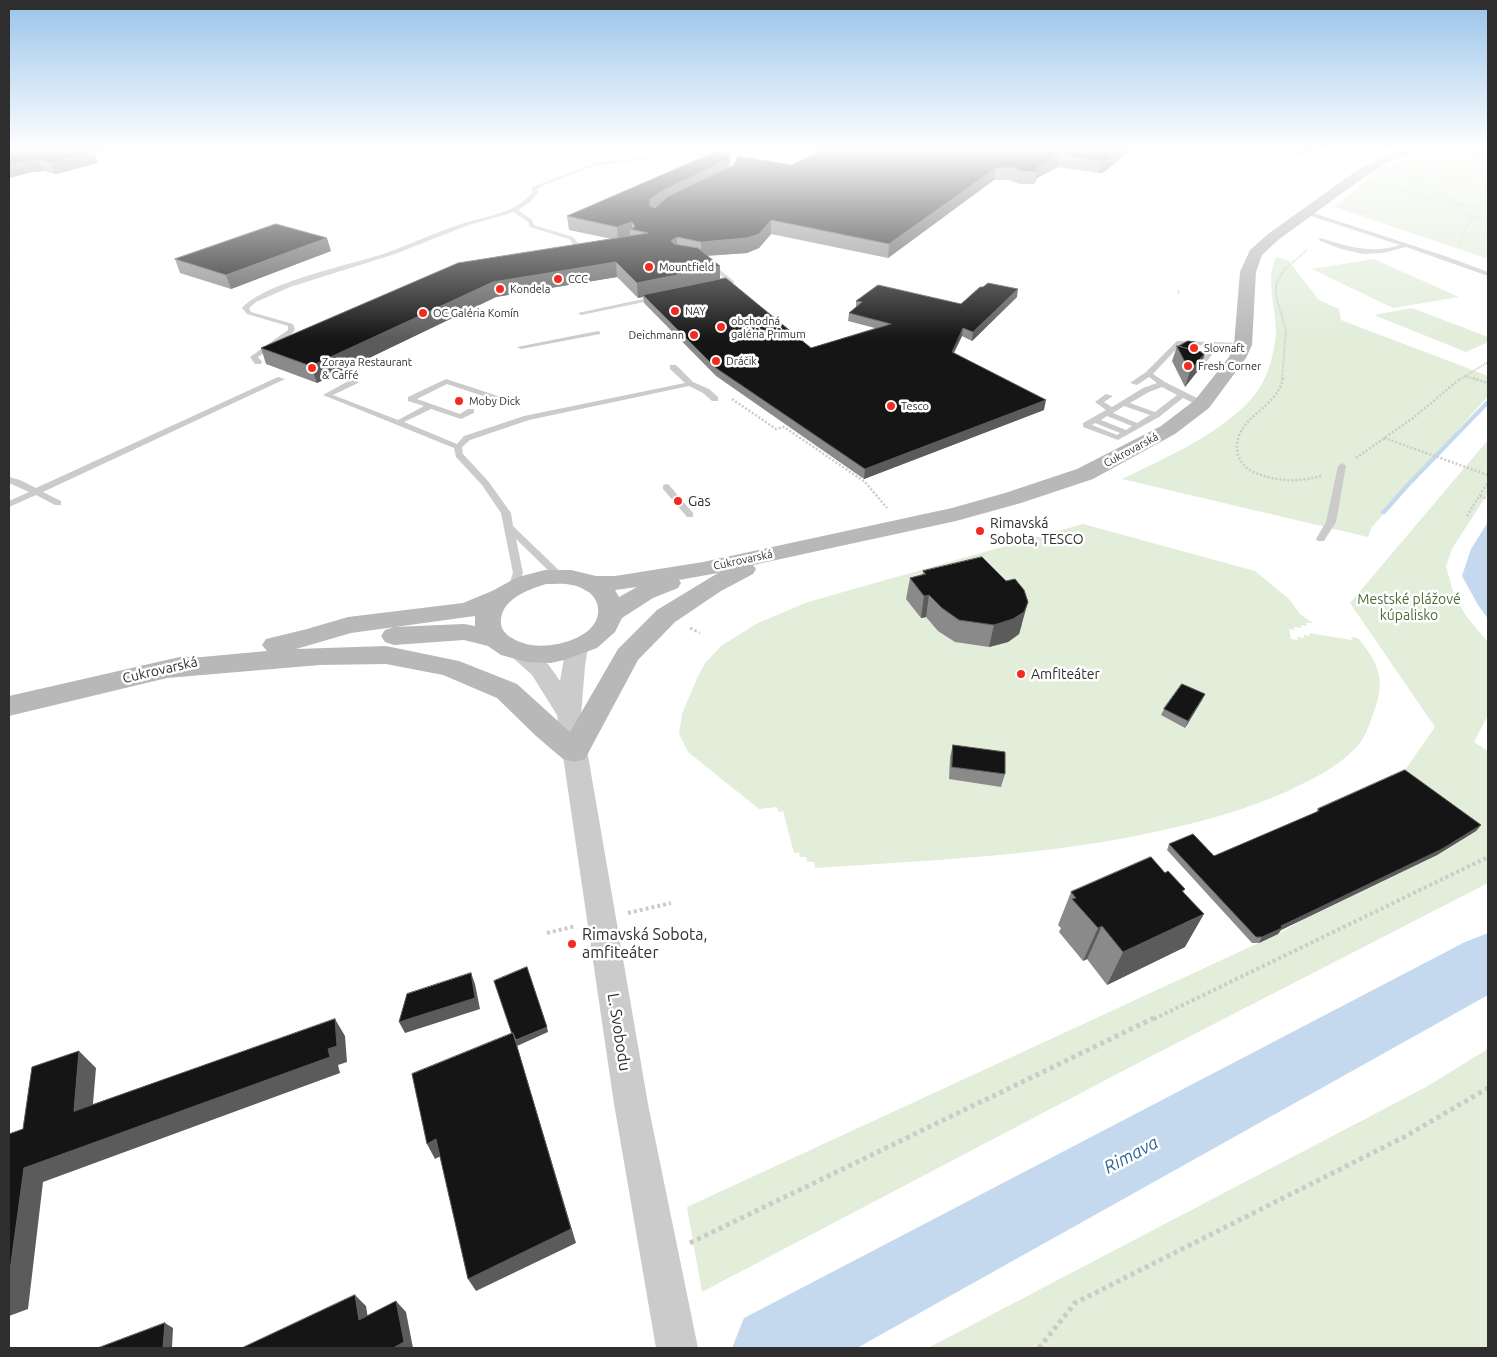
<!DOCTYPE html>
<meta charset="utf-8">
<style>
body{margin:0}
#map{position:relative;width:1497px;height:1357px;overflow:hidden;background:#fff;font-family:Ubuntu,sans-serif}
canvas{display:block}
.frame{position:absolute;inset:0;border:10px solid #2e2e2e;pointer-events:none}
</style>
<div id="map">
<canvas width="1497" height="1357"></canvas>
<div class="frame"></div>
</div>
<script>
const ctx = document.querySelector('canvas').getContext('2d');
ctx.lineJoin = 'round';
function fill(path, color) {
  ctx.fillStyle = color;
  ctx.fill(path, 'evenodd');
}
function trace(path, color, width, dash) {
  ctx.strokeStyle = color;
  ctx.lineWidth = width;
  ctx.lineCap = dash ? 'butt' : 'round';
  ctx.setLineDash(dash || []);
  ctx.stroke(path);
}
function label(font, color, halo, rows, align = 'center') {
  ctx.font = font + ' Ubuntu,sans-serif';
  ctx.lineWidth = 5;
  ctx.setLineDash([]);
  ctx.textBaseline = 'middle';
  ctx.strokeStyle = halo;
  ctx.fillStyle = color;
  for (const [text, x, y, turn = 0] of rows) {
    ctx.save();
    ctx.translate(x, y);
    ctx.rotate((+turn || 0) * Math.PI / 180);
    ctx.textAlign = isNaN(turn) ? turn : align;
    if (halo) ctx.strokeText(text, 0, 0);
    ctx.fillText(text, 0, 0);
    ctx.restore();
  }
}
fill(new Path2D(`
 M1438 149H1457L1488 156V259L1335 207 1383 167Z
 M1276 257 1288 260 1319 300 1339 309 1341 320 1488 376V396L1372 527 1368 537 1122 479C1165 458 1226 432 1256 393 1268 378 1275 351 1276 332 1276 306 1265 282 1276 257Z
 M1374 259 1459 297 1393 308 1312 269Z
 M1412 308 1488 337V342L1466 352 1374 315Z
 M1488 440V493L1452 549 1446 566 1453 592 1466 616 1488 642V715L1474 742 1488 751V883L1138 1063 702 1292 687 1207 1278 934 1308 917 1429 859 1476 831 1405 770 1435 727 1350 603Z
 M1083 524 1255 571 1289 599 1300 614 1313 623H1306L1307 626 1301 625V628L1294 627 1295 630 1289 629 1291 639 1298 640 1297 637 1304 638V635L1310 636 1309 633 1352 640 1351 637 1358 638C1381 666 1386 682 1372 717 1369 726 1365 737 1359 744 1345 761 1323 774 1304 783 1260 806 1213 819 1164 830 1050 856 932 860 815 868L814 862H807L806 857H800L799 852 794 853 783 811 778 812 777 807 759 809 688 752 679 734 682 714 698 676 706 662 721 646 758 623 808 602Z
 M1488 1049V1348H928L1426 1087Z`), '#e2edda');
fill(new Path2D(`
 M1488 522V619L1478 605 1462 576 1471 549Z`), '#c4d9ee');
fill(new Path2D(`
 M1486 401H1488V405L1409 487 1385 514H1381V512L1405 485Z`), '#c4d9ee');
fill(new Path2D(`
 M1488 933V995L857 1348H732L744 1318 1465 942Z`), '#c4d9ee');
trace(new Path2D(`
 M1436 154 1460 152 1488 158
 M1472 155 1488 166
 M1433 158 1457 176 1488 177
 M1407 172 1466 183
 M1479 175 1474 170 1488 168
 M1457 176 1466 183 1488 188
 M1380 183 1456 206 1463 205 1401 173
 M1488 188 1478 207 1488 209
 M1463 205 1478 207
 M1456 211 1471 216 1458 247
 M1357 212 1456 211 1454 208 1456 206
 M1471 216 1484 218 1488 221
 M1305 251 1308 249`), '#cbcbcb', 1, [1, 1]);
trace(new Path2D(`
 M1178 293 1179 290
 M1465 376 1477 380
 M1282 380 1286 330 1276 296V284L1284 270 1307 250
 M1459 380 1488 362`), '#cbcbcb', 2, [1, 1]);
trace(new Path2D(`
 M1283 378C1277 411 1230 417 1238 455 1241 464 1248 470 1256 473 1277 482 1300 482 1321 476
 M1473 378 1488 383
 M732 399 776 429 784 427 865 482 887 508
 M1384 438 1488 475
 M1356 458 1413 418 1461 378
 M1480 496 1488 499
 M1467 516 1488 482`), '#cbcbcb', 2.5, [2, 2]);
trace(new Path2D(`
 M690 628 700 633`), '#cbcbcb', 3, [2.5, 2.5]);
trace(new Path2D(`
 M628 913 671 903
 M547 933 576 926
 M1154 1019 1488 857`), '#cbcbcb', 4, [3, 3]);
trace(new Path2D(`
 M690 1243 1156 1017
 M1039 1348 1075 1303 1406 1136 1488 1088`), '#cbcbcb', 5, [4, 4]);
fill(new Path2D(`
 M1355 149H1361L1355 153 1367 155 1381 149H1387L1367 158 1348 153Z
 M1397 149H1405L1411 152 1409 153Z
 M682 153C700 153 724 150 737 165L736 170 731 177H727L733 165 729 162 711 155H682L597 165 542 186 537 189 538 193 530 202 518 210 532 220 534 225 573 237 585 252 584 253H580L569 239 530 227 528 222 514 212 466 226 395 254 290 287 256 302 249 308 251 312 293 324 295 330 286 339 258 357 262 362 261 364H255L250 357 288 330V326L247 314 242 308C266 282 346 266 383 254 409 245 434 233 461 224 486 216 514 214 532 193V187L596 163Z
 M1307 211 1445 256 1488 272V276L1406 247 1383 253 1363 254 1341 249 1318 240 1321 238C1349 247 1371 254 1400 245L1305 214Z
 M706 262H710L734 281V283H730L706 264Z
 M657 296 660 298 659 299 581 315 578 313Z
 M598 331 600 332V334L521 349 517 347Z
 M1177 341 1243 343 1247 345 1243 347 1219 346 1203 366H1200L1183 361 1187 359 1198 361 1212 346 1181 344 1153 374 1165 382 1205 402V406H1199L1183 398 1159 417 1118 440 1083 427V423L1106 410 1095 402 1106 394 1113 396 1104 402 1112 407 1143 388 1157 383 1149 377 1137 385 1130 383 1146 372ZM1162 387 1177 395 1155 412 1130 403 1149 392ZM1124 406 1150 415 1137 423 1113 413ZM1107 416 1132 426 1126 430 1101 420ZM1095 423 1120 433 1117 435 1092 425Z
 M670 365H676L693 382 709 389 718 397V401H712L703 393 689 386 529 420 470 440 462 447 463 454 488 481 511 513 513 526 566 577 565 579H557L516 539 523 573 518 588 513 591 508 588 513 573 501 513 482 485 456 457 454 448 323 395 352 379H358V383L333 395 398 420 424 406 408 401V397L446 379 498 396V400L485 406 481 404 489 398 447 384 417 399 460 414 468 409H474V413L461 419 431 409 404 422 457 444 464 436 524 416 685 383 670 369Z
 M278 377 285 379 43 492 61 501V505H55L36 495 9 507V501L29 492 9 483V477L20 480 36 488Z
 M1342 463 1346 466 1336 522 1324 541H1318L1316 539 1326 522 1338 466Z
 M666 484 669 485 693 513V517H687L663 489V485Z`), '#cbcbcb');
fill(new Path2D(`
 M577 639 585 642 588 647 585 666 581 715 648 1104 698 1348H656L614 1104 557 715 532 675 512 657 508 652 512 647C534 641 549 665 560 681L566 647 569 642Z`), '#cbcbcb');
fill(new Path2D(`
 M1406 149H1424L1423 151 1393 160 1367 175 1278 240 1262 255 1256 272 1252 345 1246 358 1209 408 1175 434 1093 479 1021 503 956 521 753 565 756 569 753 574 721 591 675 622 638 660 585 759 574 762 563 759 536 736 497 698 443 675 386 664 320 665 167 678 9 716V696L184 656 191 658 267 651 262 645 266 639 307 629 348 617 463 603 492 591 518 577 545 570H571L596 576H615L703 562 952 508 1005 493 1077 469 1161 426 1195 400 1229 357 1234 345 1240 272 1250 250 1268 234 1359 169 1385 156ZM718 573 657 610 618 649 570 732 517 684 459 661 386 646 296 649 351 633 475 616V626L464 624 394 627 385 630 381 636 385 642 394 645 464 640 488 646 501 655 526 662 551 663 564 660 597 648 615 632 622 618 653 598 678 588 681 583 679 580ZM546 584C554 584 564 583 572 585 579 586 585 590 590 593 596 599 599 605 598 614 594 641 544 651 523 643 514 640 502 634 501 624 499 600 527 590 546 584ZM637 587 619 597 615 590Z`), '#b8b8b8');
fill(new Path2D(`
 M9 149H111L94 154 98 163 56 174 43 171 32 172 9 178Z
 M823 149H1132L1104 172 1099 173 1058 167 1037 178 1034 184H1020L1009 180H994L888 258 771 234 759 248 747 253 707 256 720 266V279L811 348 875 328 848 321 849 313 856 307V301L961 304 1017 297 972 341 962 336 954 353 1044 410 864 479 716 376 644 303 643 297 638 298 617 277 496 297 317 383 266 364 261 348 612 239 569 230 567 216 730 167 792 165Z
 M1284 149H1325L1302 154Z
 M1338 149H1351L1347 151Z
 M1361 149H1376L1367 153 1360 152Z
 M1457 149H1488V156Z
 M331 251 231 289 180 273 175 259Z
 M1177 346 1193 347 1191 349 1205 353 1200 368 1185 387 1172 361Z
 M923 571 1022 624 1019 634 1008 642 989 647 955 642 938 631 926 617 921 618 906 599 910 578 923 574Z
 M1205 694 1202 700 1185 728 1161 715 1164 709Z
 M953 745 1005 774 1001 787 949 779 950 757Z
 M1318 809 1481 825 1476 831 1437 855 1281 930 1278 934 1259 943H1252L1167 850 1169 844 1214 856 1316 812Z
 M1165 873 1185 889 1183 892 1185 947 1107 985 1087 959 1083 961 1059 932 1061 928 1058 925 1071 892Z`), '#8a8a8a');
fill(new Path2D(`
 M74 149H111L94 154 98 163 56 174 51 163Z
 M1120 149H1132L1104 172 1099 173 1101 161Z
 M1304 149H1325L1302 154Z
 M1368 149H1376L1367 153Z
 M730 154V167L651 220 650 199 662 191Z
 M1060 154 1058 167 1037 178 1034 184 1037 172 1039 166Z
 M38 159 43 171 32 172 9 178V165L27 161Z
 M996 168 994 180 888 258 889 244Z
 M771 220V234L759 248 747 253 701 256V242Z
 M632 222V230L630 229V236L618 240 617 227Z
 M677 237V251L671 241Z
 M327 238 331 251 231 289 226 275Z
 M616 262 617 277 496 297 317 383 311 366 493 282Z
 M720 266V281L643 295V297L638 298 637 283Z
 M1018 289 1017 297 972 341 973 332Z
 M963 328 962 336 950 360 952 352Z
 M1195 342 1193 347 1185 356 1187 351Z
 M1205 353 1200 368 1185 387 1190 371Z
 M1046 400 1044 410 864 479 865 469Z
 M929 595 926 617 921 618 924 596Z
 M1028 602 1019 634 1008 642 989 647 994 625Z
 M1205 694 1202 700 1185 728 1188 721Z
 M1481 825 1476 831 1437 855 1281 930 1278 934 1259 943 1262 937 1281 926Z
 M1204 914 1185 947 1107 985 1123 952Z
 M1102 926 1087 959 1083 961 1098 928Z
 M471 973 475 984 480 1009 405 1033 399 1022Z
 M335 1019 345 1036 347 1062 338 1065 340 1073 43 1182 28 1309 9 1316V1278L24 1168 328 1049Z
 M547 1027 548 1032 517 1046 576 1243 476 1291 468 1279 514 1041Z
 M79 1051 96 1068 91 1127 74 1111Z
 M436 1139 445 1154 435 1159 427 1144Z
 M355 1295 366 1306 370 1331 359 1320Z
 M396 1301 406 1312 413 1348H393Z
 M165 1323 173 1328 172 1348H163Z`), '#5b5b5b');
const building = new Path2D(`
 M9 149H84L93 151 51 163 38 159 27 161 9 165Z
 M823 149H1120L1107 160 1101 161 1060 154 1039 166 1037 172 1022 171 1011 167 996 168 889 244 771 220 759 234 747 238 701 242 677 237 671 241 674 244 698 248 720 266 637 283 616 262 493 282 311 366 261 348 458 263 648 233 630 229 635 227 632 222 617 227 567 216 715 152 730 154 727 160 662 191 650 199V206L655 208 668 196 734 165 738 156 792 165Z
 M276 224 327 238 226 275 175 259Z
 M726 278 811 348 891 324 849 313 862 302 856 301 878 285 961 304 980 287H983L988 283 1018 289 973 332 963 328 952 352 1046 400 865 469 716 368 643 295Z
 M1188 341 1195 342 1189 349 1179 346Z
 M1177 346 1205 353 1190 371Z
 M982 557 1006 581 1015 579 1024 590 1028 602 1024 612 1013 619 994 625 959 620 942 608 929 595 924 596 910 578 926 574 923 571Z
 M1182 684 1205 694 1188 721 1164 709Z
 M953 745 1005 752V774L952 767Z
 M1405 770 1481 825 1442 849 1281 926 1282 928 1262 937H1256L1169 844 1193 834 1214 856 1319 811 1318 809Z
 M1151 857 1165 873 1168 871 1185 889 1182 891 1204 914 1123 952 1102 926 1098 928 1072 899 1076 898 1071 892Z
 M527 967 547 1027 516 1040 513 1033 512 1034 494 981Z
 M471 973 475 998 399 1022 407 994Z
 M335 1019 337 1046 328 1049 330 1057 24 1168 9 1278V1134L23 1129 32 1067 79 1051 74 1111Z
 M513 1033 571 1229 468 1279 436 1139 427 1144 412 1074Z
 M355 1295 359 1320 396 1301 404 1342 393 1348H242Z
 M165 1323 163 1348H98Z`);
fill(building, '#151515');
trace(building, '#5b5b5b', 1);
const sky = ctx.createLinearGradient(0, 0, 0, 339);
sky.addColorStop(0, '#99c3ea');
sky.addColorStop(0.44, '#fff');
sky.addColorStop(1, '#ffffff00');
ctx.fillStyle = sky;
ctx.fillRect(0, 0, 1497, 339);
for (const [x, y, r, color] of [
 [649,267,5,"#f42a21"],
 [558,279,5,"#f42a21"],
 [500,289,5,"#f42a21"],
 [675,311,5,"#f42a21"],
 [423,313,5,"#f42a21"],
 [721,327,5,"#f42a21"],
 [694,335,5,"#f42a21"],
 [1194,348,5,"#f42a21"],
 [716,361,5,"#f42a21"],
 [1188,366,5,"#f42a21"],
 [312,368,5,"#f42a21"],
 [459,401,5,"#f42a21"],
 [891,406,5,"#f42a21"],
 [678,501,5,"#f42a21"],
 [980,531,5,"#f42a21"],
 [1021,674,5,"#f42a21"],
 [572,944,5,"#f42a21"]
]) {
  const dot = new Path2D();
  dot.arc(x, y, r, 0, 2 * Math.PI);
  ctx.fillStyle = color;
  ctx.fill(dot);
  trace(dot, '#fff', 2);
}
label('11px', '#2e2e2e', '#fff', [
 ["Mountfield",659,267],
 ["CCC",568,279],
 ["Kondela",510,289],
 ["NAY",685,311],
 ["OC Galéria Komín",433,313],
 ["obchodná",731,321],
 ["galéria Primum",731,334],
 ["Deichmann",684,335,"right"],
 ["Slovnaft",1204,348],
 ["Dráčik",726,361],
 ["Zoraya Restaurant",322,362],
 ["& Caffé",322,375],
 ["Fresh Corner",1198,366],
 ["Moby Dick",469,401],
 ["Tesco",901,406]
], 'left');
label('11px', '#2e2e2e', '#fff', [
 ["Cukrovarská",1131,450,-28],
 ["Cukrovarská",743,560,-12]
]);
label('14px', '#2e2e2e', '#fff', [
 ["Gas",688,501],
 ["Rimavská",990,523],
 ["Sobota, TESCO",990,539],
 ["Amfiteáter",1031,674]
], 'left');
label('14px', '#4a6d37', '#fff', [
 ["Mestské plážové",1409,599],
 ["kúpalisko",1409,615]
]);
label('14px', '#2e2e2e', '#fff', [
 ["Cukrovarská",160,670,-13]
]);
label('16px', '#2e2e2e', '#fff', [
 ["Rimavská Sobota,",582,935],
 ["amfiteáter",582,953]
], 'left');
label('16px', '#2e2e2e', '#fff', [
 ["L. Svobodu",619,1032,81]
]);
label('italic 18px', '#356597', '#fff', [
 ["Rimava",1131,1155,-28]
]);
</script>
